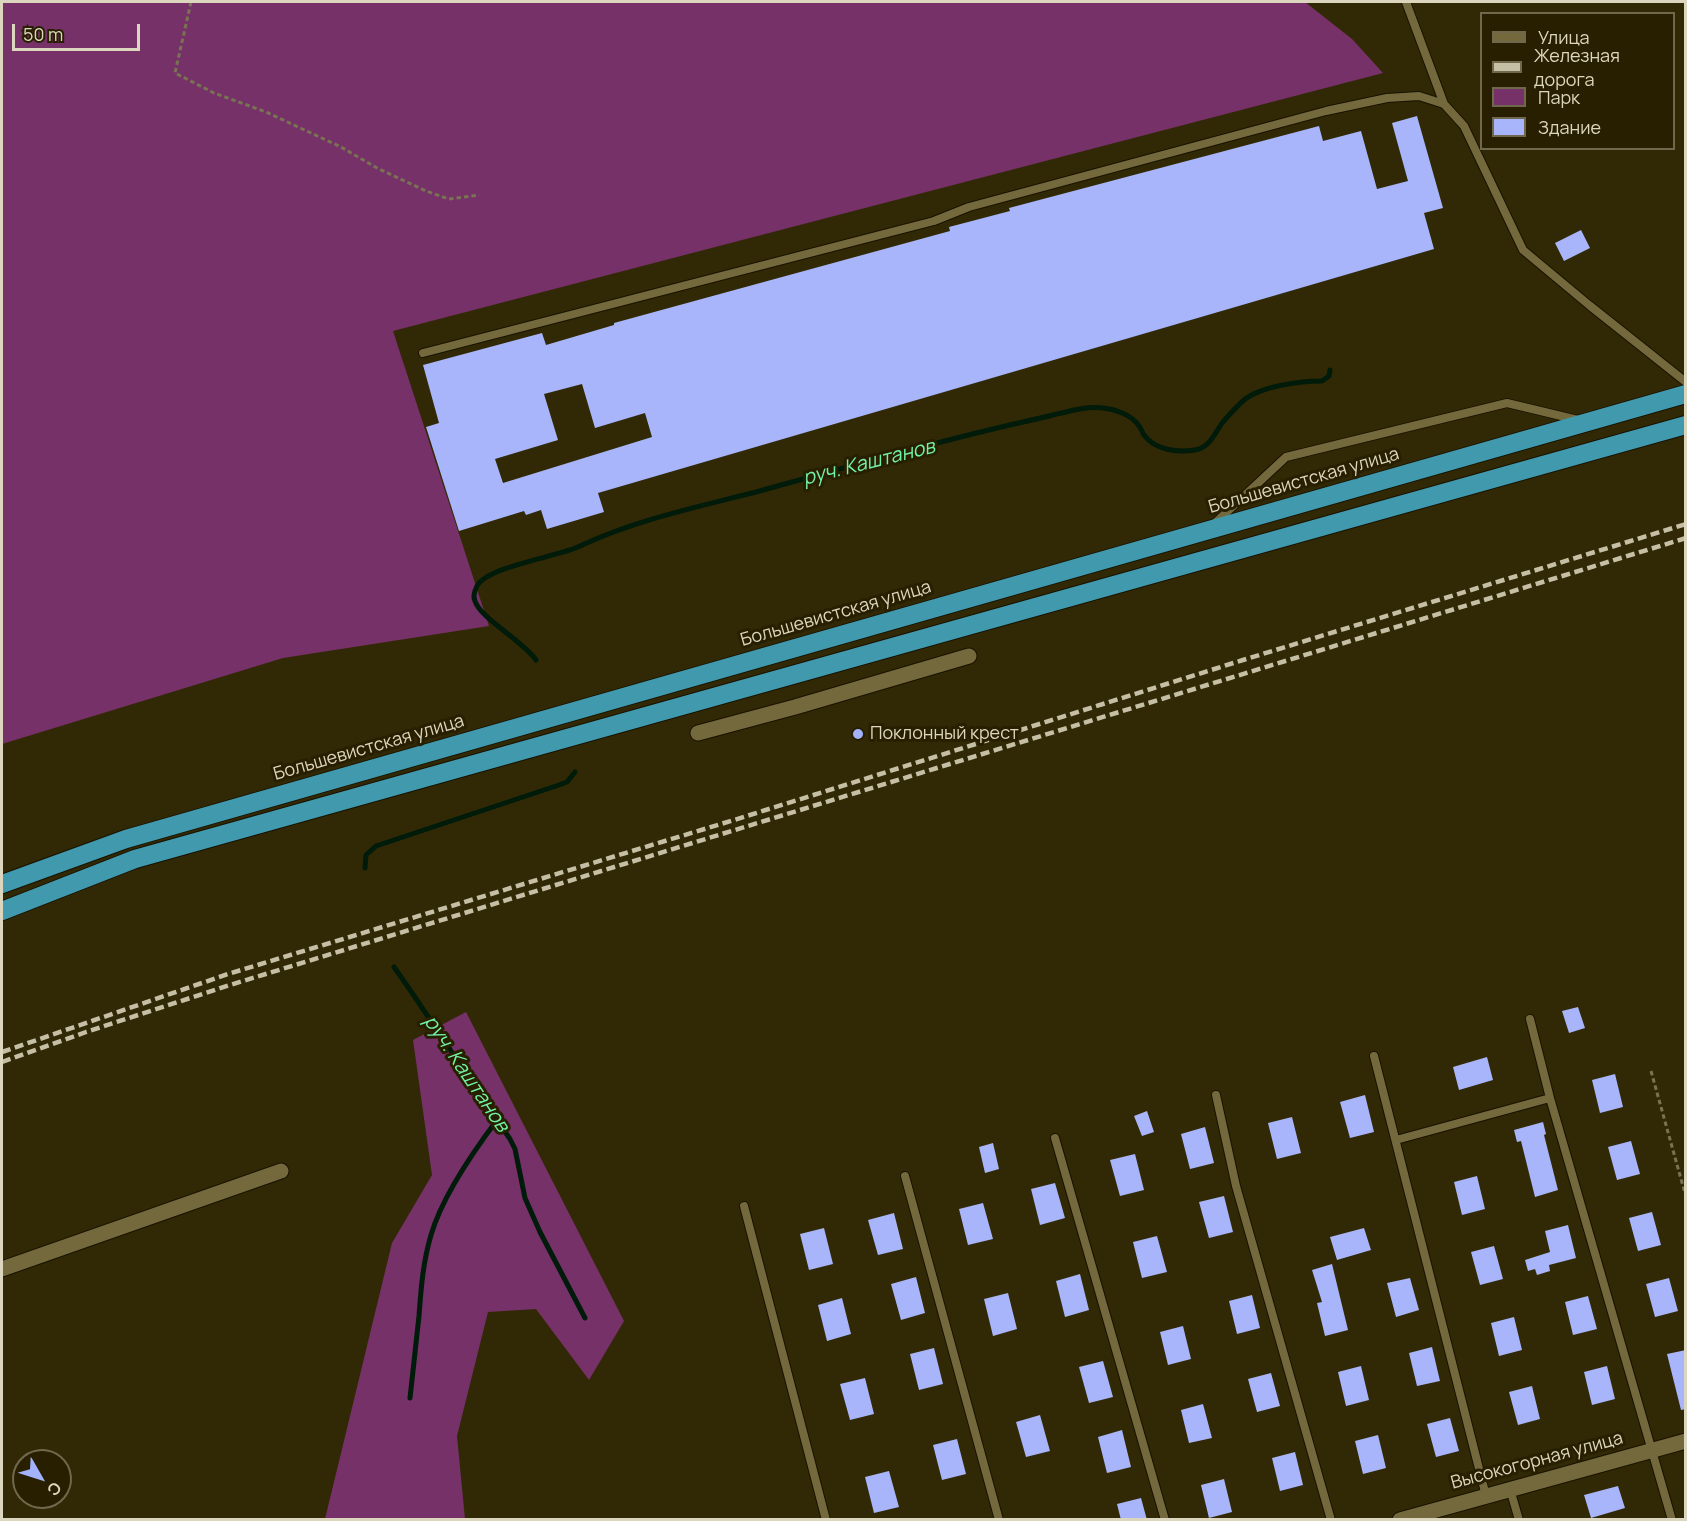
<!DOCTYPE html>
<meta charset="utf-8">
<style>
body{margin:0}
#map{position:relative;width:1687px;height:1521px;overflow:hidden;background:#312905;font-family:Manrope,sans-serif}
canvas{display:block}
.frame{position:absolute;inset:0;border:3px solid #dcd6be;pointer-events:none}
.legend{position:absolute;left:1480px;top:12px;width:195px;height:138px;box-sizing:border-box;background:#281f00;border:2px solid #70684c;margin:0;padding:8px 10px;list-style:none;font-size:18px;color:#dcd6be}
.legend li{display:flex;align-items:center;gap:12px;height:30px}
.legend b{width:30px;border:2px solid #70684c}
.north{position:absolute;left:12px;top:1449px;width:60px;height:60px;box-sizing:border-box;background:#281f00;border:2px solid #70684c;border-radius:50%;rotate:129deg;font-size:16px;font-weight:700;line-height:24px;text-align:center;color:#dcd6be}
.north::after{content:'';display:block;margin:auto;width:21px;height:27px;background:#a4b2fc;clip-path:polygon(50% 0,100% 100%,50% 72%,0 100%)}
.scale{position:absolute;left:12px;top:24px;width:128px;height:27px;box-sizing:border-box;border:3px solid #dcd6be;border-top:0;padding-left:8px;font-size:18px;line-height:21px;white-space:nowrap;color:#dcd6be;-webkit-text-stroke:4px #281f00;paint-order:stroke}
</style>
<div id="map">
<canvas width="1687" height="1521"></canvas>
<div class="frame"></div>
<ul class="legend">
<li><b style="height:8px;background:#74693c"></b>Улица</li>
<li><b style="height:8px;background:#c5bfa6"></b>Железная дорога</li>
<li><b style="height:16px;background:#763168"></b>Парк</li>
<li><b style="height:16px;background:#a8b5fb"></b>Здание</li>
</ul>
<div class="north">С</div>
<div class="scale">50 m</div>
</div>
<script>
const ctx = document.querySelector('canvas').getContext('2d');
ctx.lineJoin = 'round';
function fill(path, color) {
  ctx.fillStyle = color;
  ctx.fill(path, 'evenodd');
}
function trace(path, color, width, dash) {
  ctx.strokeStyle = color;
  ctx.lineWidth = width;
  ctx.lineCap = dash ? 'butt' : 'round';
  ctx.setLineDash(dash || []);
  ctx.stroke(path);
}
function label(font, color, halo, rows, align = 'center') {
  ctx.font = font + ' Manrope,sans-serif';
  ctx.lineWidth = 6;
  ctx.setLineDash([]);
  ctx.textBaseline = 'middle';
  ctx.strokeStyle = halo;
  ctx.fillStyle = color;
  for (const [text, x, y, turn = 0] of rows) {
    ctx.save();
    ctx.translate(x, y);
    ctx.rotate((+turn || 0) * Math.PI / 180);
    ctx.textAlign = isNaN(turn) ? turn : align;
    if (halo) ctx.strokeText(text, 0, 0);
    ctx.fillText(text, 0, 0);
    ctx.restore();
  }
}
fill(new Path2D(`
 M2 2H1305L1352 39 1383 73 393 331 489 626 283 658 2 744Z
 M466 1012 624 1321 589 1380 536 1309 488 1312 457 1436 465 1519H325L392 1243 432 1175 413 1040Z`), '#763168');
trace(new Path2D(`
 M536 660C523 641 480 618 475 601 473 597 475 590 477 586 488 566 558 557 580 546 636 520 697 507 756 492 835 470 914 448 993 429 1013 424 1033 420 1053 415 1069 411 1087 406 1103 408 1115 409 1132 415 1139 426 1141 428 1142 432 1144 435 1155 450 1178 453 1195 450 1210 448 1215 432 1223 422 1229 415 1237 406 1244 400 1261 386 1301 381 1322 381L1329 376 1330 370
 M365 868 366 855 376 846 559 785 567 782 575 772
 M394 967C434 1023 470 1082 510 1139L515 1149 525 1198 540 1232 585 1318
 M410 1398C413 1371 416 1343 419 1316 421 1288 423 1262 431 1235 442 1197 473 1152 497 1120`), '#001b0a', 5);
fill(new Path2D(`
 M1417 116 1443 208 1424 213 1434 249 598 493 604 512 547 529 541 510 526 515 524 511 459 531 426 427 439 423 423 365 542 333 546 345 614 325V323L950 231 949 227 1010 211 1009 208 1319 126 1323 141 1361 131 1377 189 1408 181 1392 123ZM582 384 595 428 645 413 652 437 503 483 495 459 558 440 544 394Z
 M1581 230 1590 248 1564 261 1555 243Z
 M1578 1007 1585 1028 1569 1033 1562 1011Z
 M1487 1057 1493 1080 1459 1090 1453 1067Z
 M1615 1074 1623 1107 1600 1113 1592 1080Z
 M1365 1095 1374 1132 1350 1138 1340 1102Z
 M1147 1111 1154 1132 1142 1136 1134 1116Z
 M1292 1117 1301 1153 1277 1159 1268 1123Z
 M1543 1122 1546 1134 1544 1135 1558 1190 1535 1197 1521 1141 1517 1142 1514 1130Z
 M1205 1127 1214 1163 1190 1169 1181 1134Z
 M1631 1141 1640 1174 1617 1180 1608 1147Z
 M993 1143 999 1169 985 1173 979 1147Z
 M1135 1154 1144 1190 1120 1196 1110 1160Z
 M1477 1176 1485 1209 1462 1215 1454 1182Z
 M1055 1183 1065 1218 1040 1225 1031 1189Z
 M1224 1196 1233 1232 1209 1238 1199 1202Z
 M983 1203 993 1239 968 1245 959 1209Z
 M1652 1212 1661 1245 1638 1251 1629 1218Z
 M894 1213 903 1249 878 1255 868 1220Z
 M1568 1225 1576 1258 1549 1265 1550 1271 1537 1275 1535 1269 1528 1271 1525 1260 1550 1252 1545 1231Z
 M824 1228 833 1264 809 1270 800 1234Z
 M1364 1228 1371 1250 1337 1260 1330 1237Z
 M1157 1236 1167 1272 1142 1278 1133 1242Z
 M1494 1246 1503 1279 1480 1285 1471 1252Z
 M1332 1264 1348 1330 1325 1336 1317 1303 1322 1302 1312 1270Z
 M1080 1274 1089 1310 1065 1317 1056 1281Z
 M916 1277 925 1313 901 1320 891 1284Z
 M1410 1278 1419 1310 1396 1317 1387 1283Z
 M1669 1278 1678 1311 1655 1317 1646 1284Z
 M1008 1293 1017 1329 993 1336 984 1299Z
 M1252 1295 1260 1328 1237 1334 1229 1301Z
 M1588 1296 1597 1329 1573 1335 1565 1302Z
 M842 1298 851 1334 827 1341 818 1305Z
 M1514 1317 1522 1350 1499 1356 1491 1323Z
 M1183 1326 1191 1359 1168 1365 1160 1332Z
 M1432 1347 1440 1381 1417 1386 1409 1353Z
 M934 1348 943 1384 919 1390 910 1354Z
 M1686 1350V1409L1681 1410 1667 1354Z
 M1103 1361 1113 1397 1089 1403 1079 1367Z
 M1361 1366 1369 1400 1346 1406 1338 1372Z
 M1607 1366 1615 1399 1592 1405 1584 1372Z
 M1271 1373 1280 1406 1257 1412 1248 1379Z
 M865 1378 874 1414 850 1420 840 1384Z
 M1532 1386 1540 1419 1518 1425 1509 1392Z
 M1203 1404 1212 1438 1189 1443 1181 1410Z
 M1040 1415 1050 1451 1026 1457 1016 1422Z
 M1450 1418 1459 1451 1436 1457 1427 1424Z
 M1122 1430 1131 1467 1107 1473 1098 1437Z
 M1378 1435 1386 1468 1363 1474 1355 1441Z
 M957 1439 966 1474 942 1480 933 1445Z
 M1295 1452 1303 1485 1280 1491 1272 1458Z
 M889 1471 899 1507 874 1513 865 1477Z
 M1224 1479 1232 1512 1209 1518 1201 1485Z
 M1618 1486 1625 1508 1591 1518 1584 1495Z
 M1141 1498 1147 1520H1121L1117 1504Z`), '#a8b5fb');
const lane = new Path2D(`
 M1406 2 1444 104
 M423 353 934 221 969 207 1326 111 1387 98 1419 96 1444 104 1464 126 1523 250 1589 305 1686 382
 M1214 524 1286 457 1507 403 1578 420
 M1530 1019 1550 1098 1672 1520
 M1374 1056 1486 1496
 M1216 1095 1236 1186 1331 1520
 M1055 1138 1165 1520
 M1396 1140 1550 1098
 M905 1176 999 1520
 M744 1206 826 1520
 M1510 1489 1519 1520`);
const street = new Path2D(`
 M698 733 795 707 969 656
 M2 1269 281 1171
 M1400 1520 1686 1441`);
const highway = new Path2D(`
 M2 884 126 839 1686 394
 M2 911 135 859 1686 425`);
trace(lane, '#181200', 10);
trace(street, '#181200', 17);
trace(highway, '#181200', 20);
trace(new Path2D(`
 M191 2 175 73 214 93 266 112 341 147 377 168 426 191 449 199 479 195
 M1651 1071 1686 1197`), '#797253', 3, [4.5, 3]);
trace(lane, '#74693c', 8);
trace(street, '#74693c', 15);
trace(highway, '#4199ae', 18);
trace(new Path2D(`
 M2 1052 228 974 734 820 1243 660 1686 524
 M2 1062 86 1032 230 985 1686 538`), '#c5bfa6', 4.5, [9, 4.5]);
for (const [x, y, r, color] of [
 [858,734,6,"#a4b2fc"]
]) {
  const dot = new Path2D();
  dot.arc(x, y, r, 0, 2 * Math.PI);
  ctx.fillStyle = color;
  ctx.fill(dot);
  trace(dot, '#281f00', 2);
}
label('18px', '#dcd6be', '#281f00', [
 ["Большевистская улица",1304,481,-16],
 ["Большевистская улица",836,614,-16],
 ["Большевистская улица",369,748,-16],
 ["Высокогорная улица",1537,1461,-15]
]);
label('18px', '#dcd6be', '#281f00', [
 ["Поклонный крест",870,734]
], 'left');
label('italic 20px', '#72f2a8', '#281f00', [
 ["руч. Каштанов",869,463,-14],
 ["руч. Каштанов",466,1074,56]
]);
</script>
